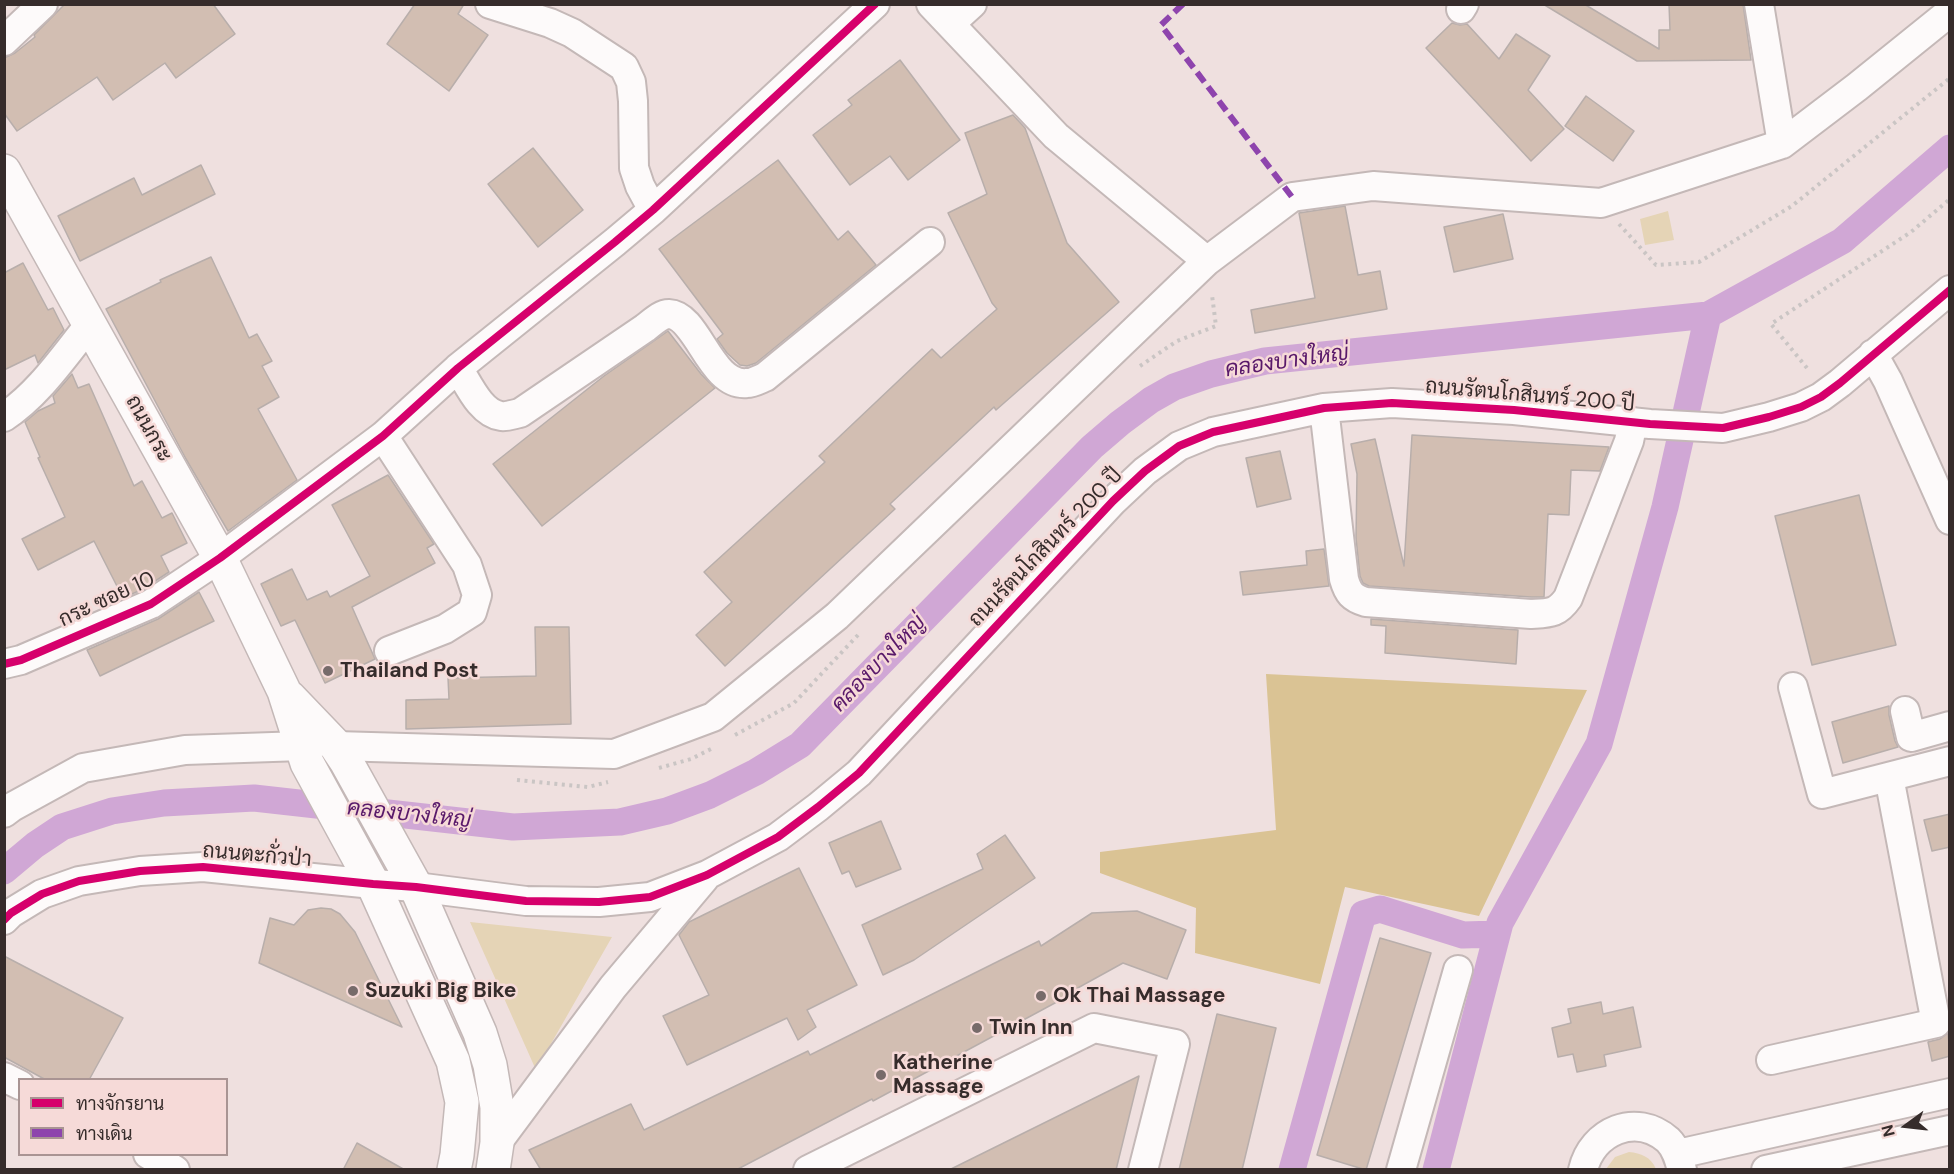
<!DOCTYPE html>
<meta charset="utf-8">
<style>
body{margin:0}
#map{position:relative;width:1954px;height:1174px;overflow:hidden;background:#efe0df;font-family:"DM Sans",Sarabun,sans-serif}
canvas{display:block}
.frame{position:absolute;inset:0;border:6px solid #362c2b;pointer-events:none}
.legend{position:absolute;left:18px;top:1078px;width:210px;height:78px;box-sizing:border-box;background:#f6dad8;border:2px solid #a99493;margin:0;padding:8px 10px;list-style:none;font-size:18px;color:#362c2b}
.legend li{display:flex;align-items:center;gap:12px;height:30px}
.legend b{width:30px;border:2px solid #a99493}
.north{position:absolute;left:1876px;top:1096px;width:60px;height:60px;-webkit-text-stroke:4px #f6dad8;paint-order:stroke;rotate:255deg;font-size:16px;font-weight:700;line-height:24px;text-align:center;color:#362c2b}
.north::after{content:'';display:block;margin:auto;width:21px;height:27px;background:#362c2b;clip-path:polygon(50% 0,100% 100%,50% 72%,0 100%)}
</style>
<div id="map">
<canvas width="1954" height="1174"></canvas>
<div class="frame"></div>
<ul class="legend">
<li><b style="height:8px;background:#d6006c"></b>ทางจักรยาน</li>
<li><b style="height:8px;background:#8e44ad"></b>ทางเดิน</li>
</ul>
<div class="north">N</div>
</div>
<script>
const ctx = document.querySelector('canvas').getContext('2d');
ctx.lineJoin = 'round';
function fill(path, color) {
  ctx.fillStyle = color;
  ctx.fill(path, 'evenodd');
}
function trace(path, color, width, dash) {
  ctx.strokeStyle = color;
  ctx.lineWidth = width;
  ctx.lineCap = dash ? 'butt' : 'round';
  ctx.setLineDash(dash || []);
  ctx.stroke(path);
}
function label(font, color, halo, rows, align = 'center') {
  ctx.font = font + ' "DM Sans",Sarabun,sans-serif';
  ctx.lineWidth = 5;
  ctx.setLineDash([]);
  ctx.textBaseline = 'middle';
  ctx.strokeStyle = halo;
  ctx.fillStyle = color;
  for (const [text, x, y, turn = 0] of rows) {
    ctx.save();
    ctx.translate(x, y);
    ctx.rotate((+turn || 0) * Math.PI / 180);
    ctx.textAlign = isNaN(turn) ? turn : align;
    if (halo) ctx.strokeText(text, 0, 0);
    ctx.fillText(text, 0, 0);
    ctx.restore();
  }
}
fill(new Path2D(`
 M1668 211 1674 240 1645 245 1640 219Z
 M470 922 612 937 536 1070Z
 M1629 1152C1641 1153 1651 1157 1656 1169H1606L1615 1157Z`), '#e5d4b6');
fill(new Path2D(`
 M1266 674 1587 690 1479 916 1345 887 1320 984 1195 953 1196 908 1100 873V852L1276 830Z`), '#dac394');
trace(new Path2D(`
 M4 871 35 845 62 827 112 811 164 803 254 798 513 827 620 822 667 811 710 795 756 772 800 745 1092 447 1120 423 1151 400 1174 387 1211 374 1265 361 1708 315 1842 241 1950 148
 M1292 1170 1363 914 1380 909 1463 935 1497 934
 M1436 1170 1500 923 1599 744 1665 507 1708 315`), '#d0a7d5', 27);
const building = new Path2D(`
 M65 4H213L235 34 176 78 165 63 113 100 97 77 17 131 4 113V58L15 53 35 37 34 35Z
 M415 4H464L458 14 488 35 449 91 387 44Z
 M1543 4H1584L1659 49V30H1670L1669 4H1743L1751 60 1637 61Z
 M1452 23 1460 25 1467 24 1499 59 1516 34 1550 56 1528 90 1564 129 1531 161 1426 48Z
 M900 60 960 140 908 180 890 156 850 185 813 135 852 105 848 100Z
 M1586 96 1634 131 1613 161 1565 126Z
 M1013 115 1025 128 1067 243 1119 302 996 410 994 407 890 504 895 509 725 666 696 635 732 602 704 572 825 462 819 456 932 349 941 358 997 309 992 303 948 213 987 194 965 133Z
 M533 148 583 210 538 247 488 184Z
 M778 160 838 240 848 231 876 265 756 363 747 366 740 365 727 353 717 339 723 334 659 249Z
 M201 165 215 194 80 261 58 216 134 178 142 195Z
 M1345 206 1358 275 1380 271 1387 309 1255 333 1251 310 1315 298 1299 213Z
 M1503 214 1513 259 1454 272 1444 227Z
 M211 257 249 338 257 334 272 361 262 366 279 397 258 409 297 480 228 531 186 459 106 309 161 282 160 280Z
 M23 263 48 310 53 308 64 330 38 363 35 355 4 370V273Z
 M668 331 701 374 715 388 542 526 493 464 604 376Z
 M72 374 78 388 89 384 134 486 142 481 162 518 172 513 187 543 161 556 169 572 143 589 123 598 94 541 38 570 22 539 65 517 38 458 40 457 25 422 38 411 55 403 53 396Z
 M1412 435 1609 447 1600 471 1571 470 1569 515 1548 514 1544 597H1531L1369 586 1363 583 1360 576 1356 538 1357 474 1351 444 1375 439 1404 566Z
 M1280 451 1291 499 1257 507 1246 458Z
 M388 475 434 544 427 548 435 563 352 607 375 659 325 683 295 620 281 626 261 584 292 569 307 600 327 591 330 597 370 576 332 505Z
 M1859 495 1896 645 1812 665 1775 516Z
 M1324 549 1329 586 1243 595 1240 572 1307 565 1306 551Z
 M199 592 214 621 100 676 87 650 158 619Z
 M1371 619 1518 630 1516 664 1385 653 1386 626 1371 625Z
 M535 627H569L571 724 406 729V700L449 699 448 678 536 676Z
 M1889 706V715L1895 741 1898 747 1843 763 1832 722Z
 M1950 814V847L1932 851 1924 820Z
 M881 821 901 869 856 887 849 871 842 874 829 843Z
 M1005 835 1035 878 914 960 883 975 862 925 983 869 977 854Z
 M799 868 857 985 807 1010 816 1027 798 1040 787 1018 687 1065 663 1016 709 995 679 935 689 922Z
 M321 908 331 909 340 914 355 932 402 1027 259 963 270 918 294 925 308 910Z
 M1137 911 1186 930 1167 979 1123 963 1065 995 1066 997 873 1101 872 1099 736 1170H541L529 1150 631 1104 644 1130 808 1051 810 1055 1039 941 1041 946 1092 913Z
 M1380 938 1431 953 1366 1170 1317 1155Z
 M4 956 123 1018 89 1080H46L4 1057Z
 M1601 1002 1603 1014 1633 1007 1641 1047 1604 1055 1606 1066 1577 1072 1573 1054 1558 1057 1552 1028 1571 1023 1568 1009Z
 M1217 1014 1276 1028 1242 1170H1179Z
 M1948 1033 1950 1056 1932 1061 1928 1042 1940 1039Z
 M1139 1076 1116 1170H949Z
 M357 1143 405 1170H343Z`);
fill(building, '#d2beb2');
trace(building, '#b8aeab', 1.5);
const minor = new Path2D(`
 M490 4 550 23 572 33 624 67 631 82 633 101 634 168 640 186 653 210
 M931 4 1056 136 1207 261
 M1759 4 1782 144
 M1461 9 1464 4
 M950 24 972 4
 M4 41 43 4
 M1873 354 1888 381 1950 520
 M458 368C468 383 480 413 501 416 507 417 514 414 520 413L645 328C652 323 660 314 669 314 698 315 710 387 747 383 753 383 760 379 765 377L930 242
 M1324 408 1344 579C1348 593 1352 598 1366 602L1531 614C1549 613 1557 614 1568 598L1629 441 1633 422
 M4 417C39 394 64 356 90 324
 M383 436 467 565 477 595 472 612 445 629 389 651
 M4 664 21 660 151 604 220 558 383 436 458 368 615 242 653 210 875 4
 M1793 687 1822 794 1950 761
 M1905 711 1911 737 1950 726
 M336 746 614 754 713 717 837 616 1207 261 1292 197 1373 186 1601 203 1782 144 1857 87 1950 12
 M4 813 12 807 83 768 185 750 302 746
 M4 920 11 913 42 894 79 881 140 871 203 867 373 884 416 887 526 901 599 902 650 897 707 875 778 837 818 807 859 773 1113 501 1145 471 1179 446 1213 432 1324 408 1392 403 1514 410 1650 424 1723 428 1769 417 1801 407 1821 397 1840 383 1950 290
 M1771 1060 1936 1023 1889 777
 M4 1077 20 1085
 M497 1143 613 987 704 879
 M148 1154 175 1170
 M1678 1154 1950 1093
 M808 1170 1094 1028 1175 1044 1143 1170
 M1401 1170 1458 970
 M1583 1170C1592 1131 1636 1112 1668 1140 1676 1148 1679 1159 1682 1170
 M1766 1170 1950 1130`);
const major = new Path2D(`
 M4 171 220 558 284 691 307 763 373 884 453 1061 462 1102 457 1155 454 1170
 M289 697 336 746 346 761 416 887 480 1033 490 1065 497 1107V1143L493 1170`);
trace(minor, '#c4b8b7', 32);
trace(major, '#c4b8b7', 36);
trace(new Path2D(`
 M1619 224 1656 265 1699 262 1792 206 1950 78
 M1140 366 1177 341 1216 326 1212 295
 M1807 368 1771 324 1911 232 1950 199
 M735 735 794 703 858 635
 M659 768 691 759 713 748
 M517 780 588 787 608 782`), '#cac5c4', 4, [3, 4.5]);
trace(minor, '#fdfafa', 28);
trace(major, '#fdfafa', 33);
trace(new Path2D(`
 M1183 4 1161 25 1292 197`), '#8e44ad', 6, [12, 6]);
trace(new Path2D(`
 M4 664 21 660 151 604 220 558 383 436 458 368 615 242 653 210 875 4
 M4 920 11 913 42 894 79 881 140 871 203 867 373 884 416 887 526 901 599 902 650 897 707 875 778 837 818 807 859 773 1113 501 1145 471 1179 446 1213 432 1324 408 1392 403 1514 410 1650 424 1723 428 1769 417 1801 407 1821 397 1840 383 1950 290`), '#d6006c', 8);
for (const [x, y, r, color] of [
 [328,671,6,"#776b6a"],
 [353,991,6,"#776b6a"],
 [1041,996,6,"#776b6a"],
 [977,1028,6,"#776b6a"],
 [881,1075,6,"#776b6a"]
]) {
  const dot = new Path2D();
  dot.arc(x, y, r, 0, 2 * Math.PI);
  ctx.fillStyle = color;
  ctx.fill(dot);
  trace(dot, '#f6dad8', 2);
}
label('21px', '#362c2b', '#f6dad8', [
 ["ถนนรัตนโกสินทร์ 200 ปี",1530,396,5],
 ["ถนนกระ",148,429,61],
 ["ถนนรัตนโกสินทร์ 200 ปี",1046,548,-46],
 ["กระ ซอย 10",107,600,-25],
 ["ถนนตะกั่วป่า",257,856,5]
]);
label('bold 21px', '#362c2b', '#f6dad8', [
 ["Thailand Post",340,671],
 ["Suzuki Big Bike",365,991],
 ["Ok Thai Massage",1053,996],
 ["Twin Inn",989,1028],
 ["Katherine",893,1063],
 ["Massage",893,1087]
], 'left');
label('italic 22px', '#59196a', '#f6dad8', [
 ["คลองบางใหญ่",1287,362,-8],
 ["คลองบางใหญ่",879,664,-46],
 ["คลองบางใหญ่",409,815,6]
]);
</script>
